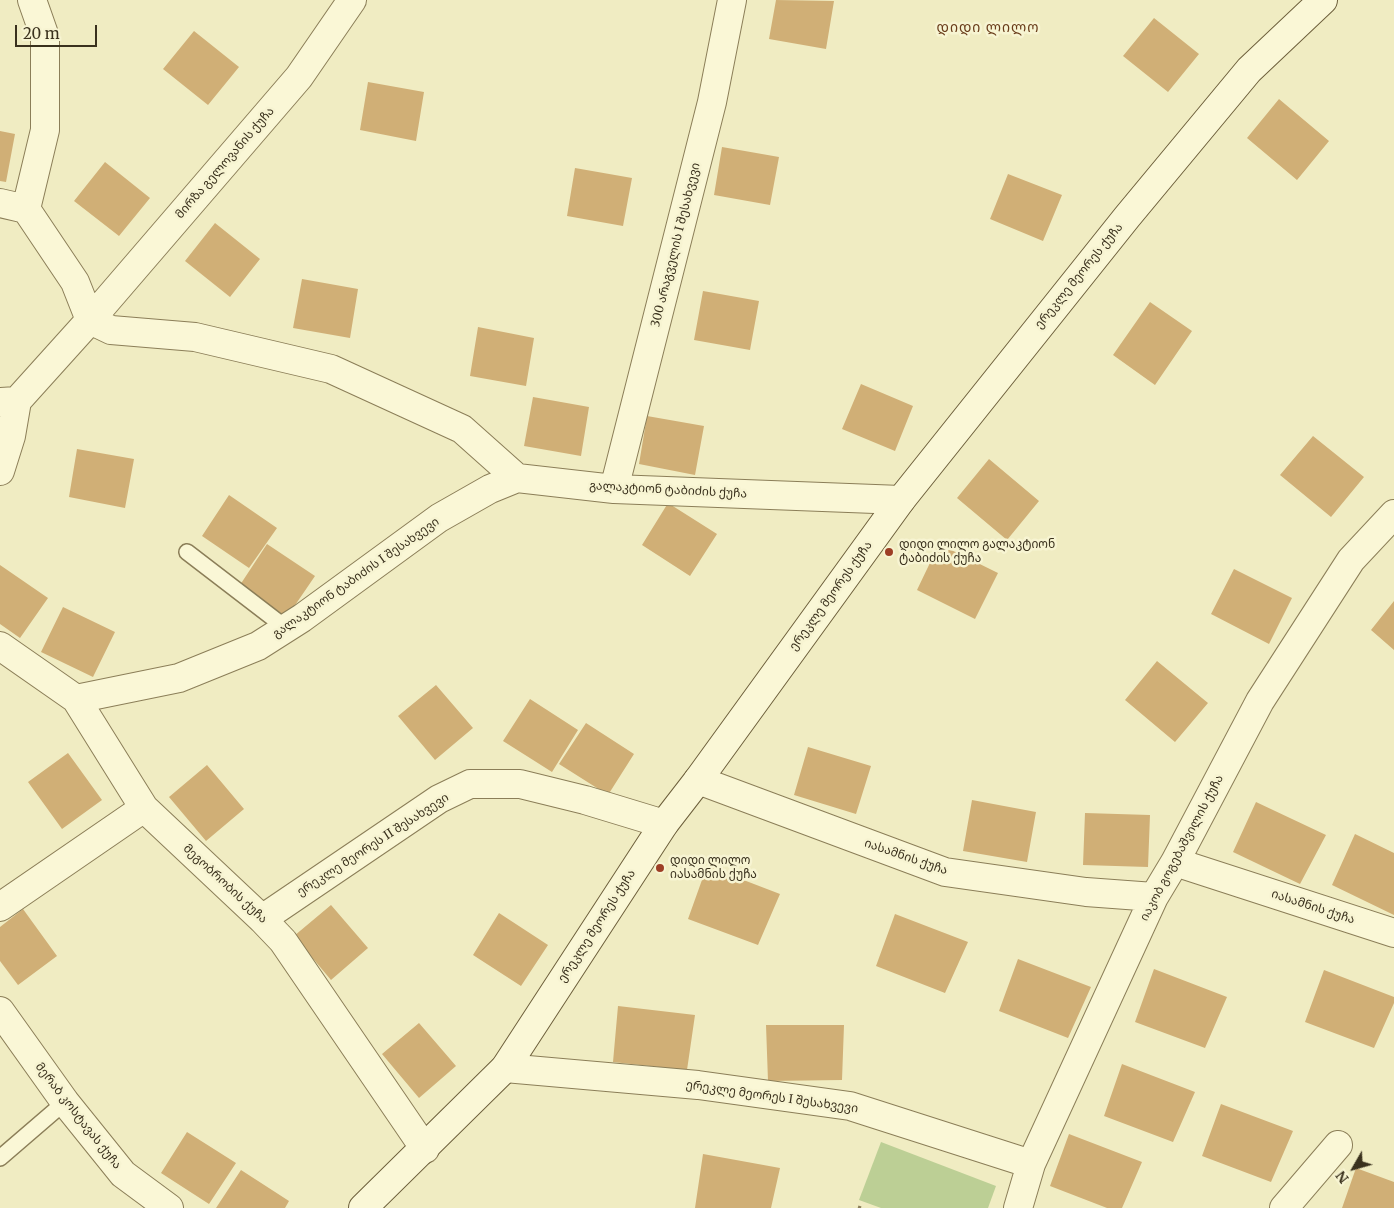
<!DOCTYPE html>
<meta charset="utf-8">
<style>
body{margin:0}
#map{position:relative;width:1394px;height:1208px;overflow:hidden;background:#f0ecc2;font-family:Merriweather,serif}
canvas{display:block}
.north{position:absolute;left:1329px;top:1143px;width:50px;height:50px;-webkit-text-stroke:4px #f7f4d2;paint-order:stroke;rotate:232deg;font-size:14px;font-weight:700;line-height:20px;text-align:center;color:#3a311d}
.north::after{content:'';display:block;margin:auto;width:18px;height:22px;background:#3a311d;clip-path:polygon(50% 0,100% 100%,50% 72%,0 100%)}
.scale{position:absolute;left:15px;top:25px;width:82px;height:22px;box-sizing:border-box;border:2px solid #3a311d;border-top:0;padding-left:6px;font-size:15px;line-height:18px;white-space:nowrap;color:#3a311d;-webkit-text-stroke:4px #f7f4d2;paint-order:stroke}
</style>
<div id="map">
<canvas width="1394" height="1208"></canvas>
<div class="north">N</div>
<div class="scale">20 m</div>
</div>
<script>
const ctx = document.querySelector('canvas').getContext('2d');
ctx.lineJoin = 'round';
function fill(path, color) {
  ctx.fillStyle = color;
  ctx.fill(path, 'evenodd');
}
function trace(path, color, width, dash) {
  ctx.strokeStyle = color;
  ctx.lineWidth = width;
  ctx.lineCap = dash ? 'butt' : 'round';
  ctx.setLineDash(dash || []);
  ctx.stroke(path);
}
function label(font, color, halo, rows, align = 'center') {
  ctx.font = font + ' Merriweather,"Noto Sans Georgian",serif';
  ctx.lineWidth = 5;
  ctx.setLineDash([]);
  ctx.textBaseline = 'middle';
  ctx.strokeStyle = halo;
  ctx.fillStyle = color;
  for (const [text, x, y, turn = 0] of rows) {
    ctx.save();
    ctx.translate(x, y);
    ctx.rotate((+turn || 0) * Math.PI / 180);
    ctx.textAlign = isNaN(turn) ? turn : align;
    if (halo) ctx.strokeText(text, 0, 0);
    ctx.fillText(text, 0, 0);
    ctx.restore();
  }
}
fill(new Path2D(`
 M881 1142 996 1186 988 1208H881L859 1200Z`), '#bccf95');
fill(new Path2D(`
 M776 0 834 1 826 49 769 39Z
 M1154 18 1199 54 1168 92 1123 56Z
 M194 31 239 67 208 105 163 69Z
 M368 82 424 92 416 141 360 130Z
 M1279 99 1329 141 1297 180 1247 138Z
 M0 131 15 134 6 182 0 181Z
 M722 147 779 157 770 205 714 195Z
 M105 162 150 198 119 236 74 201Z
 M575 168 632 178 623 226 567 216Z
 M1008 174 1062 195 1043 241 990 219Z
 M215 223 260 259 230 297 185 261Z
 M302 279 358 289 350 338 293 328Z
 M703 291 759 301 750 350 694 340Z
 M1150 302 1192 331 1155 385 1113 355Z
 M478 327 534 338 526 386 470 376Z
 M861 384 913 406 895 451 842 429Z
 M533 397 589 407 581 456 524 446Z
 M647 416 704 426 695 475 639 464Z
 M1313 436 1364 477 1331 517 1280 475Z
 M77 449 134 459 125 508 69 497Z
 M989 459 1039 501 1007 540 957 498Z
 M229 495 277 528 249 568 202 536Z
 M668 503 717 534 690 576 642 545Z
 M267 544 315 576 287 617 240 585Z
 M939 544 998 573 975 619 917 590Z
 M0 565 48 598 20 638 0 624Z
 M1234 569 1292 598 1269 644 1211 614Z
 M1394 601V650L1371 630Z
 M63 607 115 632 93 677 41 652Z
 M1157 661 1208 703 1175 742 1125 700Z
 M436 685 473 728 435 760 398 716Z
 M530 699 578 730 552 772 503 741Z
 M586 723 634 754 608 795 559 764Z
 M808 747 871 766 856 814 794 795Z
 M68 753 102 800 62 829 28 782Z
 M207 765 244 809 206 841 169 797Z
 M972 800 1036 812 1027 862 963 851Z
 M1256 802 1326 835 1300 884 1233 852Z
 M1085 813 1150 815 1148 867 1083 865Z
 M1355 834 1394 853V915L1332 885Z
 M707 866 780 894 758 945 688 919Z
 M331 905 368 948 331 980 294 936Z
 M23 909 57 956 18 985 0 961V927Z
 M499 913 548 945 521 986 473 955Z
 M895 914 968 942 945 993 876 966Z
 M1018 959 1091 987 1068 1038 999 1011Z
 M1154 969 1227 997 1205 1048 1135 1022Z
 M1324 970 1394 997V1003L1374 1048 1305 1022Z
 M618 1006 695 1015 687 1070 613 1062Z
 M419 1023 456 1066 419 1098 382 1054Z
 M766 1025H844L842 1080 768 1081Z
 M1122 1064 1195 1092 1173 1142 1104 1116Z
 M1221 1104 1293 1131 1271 1182 1202 1156Z
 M187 1132 236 1163 209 1204 161 1173Z
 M1069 1134 1142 1162 1122 1208H1107L1050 1186Z
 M703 1154 780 1168 771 1208H695Z
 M1356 1168 1394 1182V1208H1342Z
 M241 1170 289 1201 285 1208H216Z`), '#d0af76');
const lane = new Path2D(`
 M187 552 286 628
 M0 1158 65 1102`);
const street = new Path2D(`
 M32 0 45 37V130L26 209 75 282 90 320
 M0 203 26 209
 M90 320 111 330 195 337 331 369 462 429 517 478 614 489 901 500
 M0 402 17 401 90 320 299 77 352 0
 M0 471 11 436 17 401
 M614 489 712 102 732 0
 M0 646 76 699 144 808 262 919 283 941 425 1149
 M76 699 179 678 258 646 302 618 439 518 490 489 517 478
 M698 780 945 872 1086 892 1154 897
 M1175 862 1394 933
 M0 907 144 808
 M262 919 439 799 470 784H520L585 800 664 824
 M0 1011 65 1102 123 1174 169 1208
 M505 1068 698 1085 850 1106 1031 1164
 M1018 1208 1031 1164 1154 897 1175 862 1260 701 1351 560 1394 514
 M1284 1208 1338 1145`);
const secondary = new Path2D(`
 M363 1208 505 1068 664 824 698 780 901 500 1127 217 1249 70 1323 0`);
trace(lane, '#8b7e58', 18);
trace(street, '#8b7e58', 30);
trace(secondary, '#6d5f3b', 30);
trace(new Path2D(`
 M858 1207 861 1208`), '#8b7e58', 3, [4, 2.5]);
trace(lane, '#faf7d6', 15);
trace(street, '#faf7d6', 28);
trace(secondary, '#faf7d6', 28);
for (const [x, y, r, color] of [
 [889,552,5,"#9d3e25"],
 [660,868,5,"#9d3e25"]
]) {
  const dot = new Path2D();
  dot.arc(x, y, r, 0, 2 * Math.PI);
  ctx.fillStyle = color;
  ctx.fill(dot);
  trace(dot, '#f7f4d2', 2);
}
label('12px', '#3a311d', '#f7f4d2', [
 ["მირზა გელოვანის ქუჩა",225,163,-49],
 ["300 არაგველის I შესახვევი",676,245,-76],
 ["ერეკლე მეორეს ქუჩა",1079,276,-51],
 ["გალაკტიონ ტაბიძის ქუჩა",668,490,3],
 ["გალაკტიონ ტაბიძის I შესახვევი",356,578,-35],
 ["ერეკლე მეორეს ქუჩა",831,596,-54],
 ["ერეკლე მეორეს II შესახვევი",373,845,-33],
 ["იაკობ გოგებაშვილის ქუჩა",1182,848,-62],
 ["იასამნის ქუჩა",906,857,19],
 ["მეგობრობის ქუჩა",225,884,43],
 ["იასამნის ქუჩა",1313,907,18],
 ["ერეკლე მეორეს ქუჩა",597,926,-57],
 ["ერეკლე მეორეს I შესახვევი",772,1097,8],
 ["მერაბ კოსტავას ქუჩა",78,1116,52]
]);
label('12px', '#3a311d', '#f7f4d2', [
 ["დიდი ლილო გალაკტიონ",899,545],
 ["ტაბიძის ქუჩა",899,559],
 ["დიდი ლილო",670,861],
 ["იასამნის ქუჩა",670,875]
], 'left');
ctx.letterSpacing = '1px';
label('14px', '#693c1a', '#f7f4d2', [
 ["დიდი ლილო",988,28]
]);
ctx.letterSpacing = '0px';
</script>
